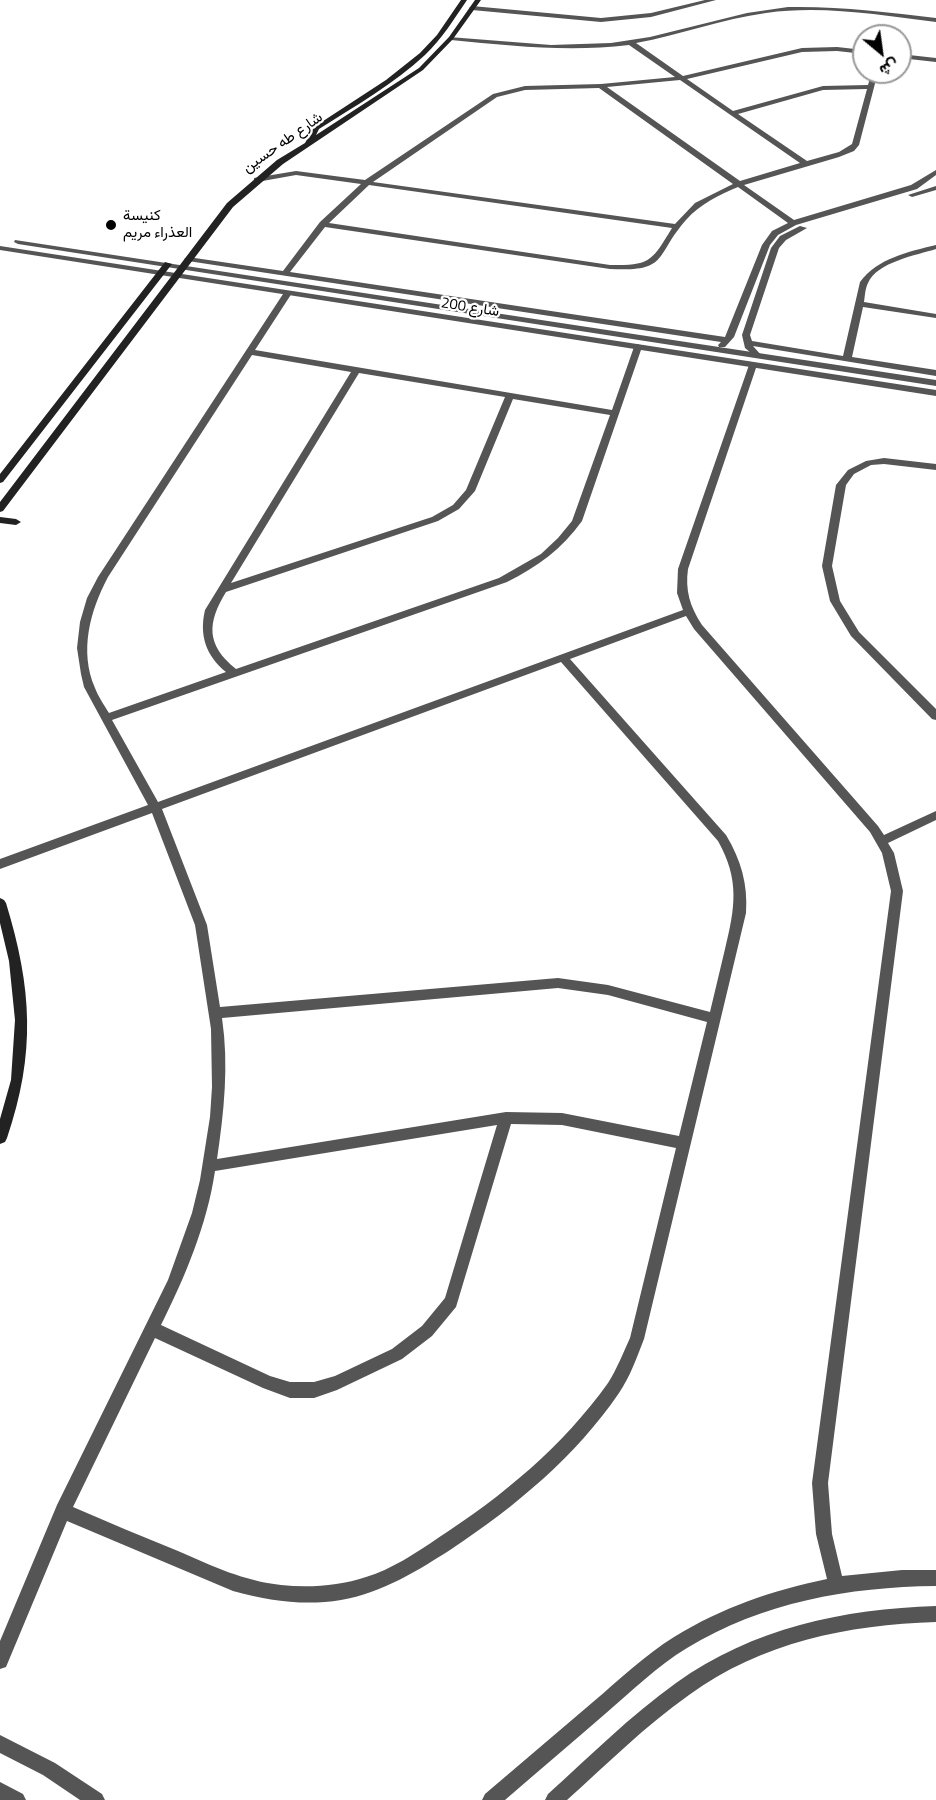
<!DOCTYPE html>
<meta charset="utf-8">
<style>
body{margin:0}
#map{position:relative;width:936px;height:1800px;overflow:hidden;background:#fff;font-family:"Titillium Web",Vazirmatn,sans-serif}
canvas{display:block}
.north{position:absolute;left:852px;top:24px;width:60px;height:60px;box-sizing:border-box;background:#fff;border:2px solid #999;border-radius:50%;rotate:151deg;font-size:16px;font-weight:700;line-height:24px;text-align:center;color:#000}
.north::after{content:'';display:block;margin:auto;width:21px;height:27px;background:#000;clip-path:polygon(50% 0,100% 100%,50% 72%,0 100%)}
</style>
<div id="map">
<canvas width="936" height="1800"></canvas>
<div class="north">ش</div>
</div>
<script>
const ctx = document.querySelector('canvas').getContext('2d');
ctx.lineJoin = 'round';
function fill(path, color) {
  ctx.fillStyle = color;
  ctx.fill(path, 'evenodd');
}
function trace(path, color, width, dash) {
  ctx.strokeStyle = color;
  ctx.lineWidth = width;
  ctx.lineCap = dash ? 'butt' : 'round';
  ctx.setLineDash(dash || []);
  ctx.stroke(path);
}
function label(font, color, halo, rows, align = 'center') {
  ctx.font = font + ' "Titillium Web",Vazirmatn,sans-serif';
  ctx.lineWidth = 4.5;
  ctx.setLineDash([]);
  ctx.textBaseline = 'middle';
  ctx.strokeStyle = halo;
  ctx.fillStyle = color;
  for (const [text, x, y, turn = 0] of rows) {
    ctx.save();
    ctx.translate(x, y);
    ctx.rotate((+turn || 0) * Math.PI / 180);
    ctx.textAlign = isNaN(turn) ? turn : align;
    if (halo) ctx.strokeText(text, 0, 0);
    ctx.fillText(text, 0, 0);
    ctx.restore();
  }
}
fill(new Path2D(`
 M705 0H716L651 17 601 22 472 10 469 8 472 6 601 18 651 13Z
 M788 7C838 6 887 12 936 18V22C880 15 822 5 766 13 722 19 680 35 636 43L683 76 802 48 837 47 864 50V54L837 51 802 52 687 79 733 111 823 86 868 85 872 72H878L859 145 854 151 839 157 744 185 794 220 911 185 936 170V175L917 189 796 225 778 235 770 245 734 337 725 347H719L718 345 721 342 188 261 184 259 188 257 283 271 320 222 361 184 296 175 257 182H254V178L296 171 365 180 493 94 525 86 601 84 675 77 629 45C569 52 511 46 451 40L449 39V37L551 45 611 43 650 37 747 13ZM680 80 800 163 740 181 607 87ZM599 88 733 184 695 203 675 224 373 182 497 97 525 90ZM867 89 852 144 839 152 807 161 738 114 823 90ZM369 185 672 228C652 261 650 266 610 265L329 223ZM738 187 788 223 772 231 762 245 725 337 290 272 325 227 610 269C670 272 654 256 686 220 700 204 719 195 738 187Z
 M900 54 936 58V62L900 58Z
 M936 186V190L912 197 908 195Z
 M800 226 807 228 786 240 779 248 750 335 752 341 843 356 860 282C878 258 908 252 936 245V249C917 255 877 262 868 283 865 289 865 296 864 302L936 314V318L863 307 852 357 936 370V376L753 346 761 355 757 358 745 348 742 335 771 248 780 236Z
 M285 291 292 293 255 350 612 410 634 347 638 344 642 347 582 521C562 549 537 567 507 582L112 720 158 802 683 610 677 593 678 569 749 365 753 362 757 365 688 569C685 590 690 607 702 625L878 826 884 835 936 811V820L888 843 894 853 903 891 828 1483 832 1534 842 1576 902 1570H936V1586C848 1587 763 1602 687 1648 657 1666 632 1691 605 1714 572 1743 538 1771 505 1800H482L485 1794C521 1763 557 1733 593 1702 619 1680 645 1655 674 1637 721 1608 773 1590 827 1579L816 1534 812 1483 891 891 882 853 870 832 694 629 686 616 570 659 726 835C741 860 748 884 746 913L644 1339C637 1357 630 1377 619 1393 576 1456 516 1506 453 1548 419 1570 382 1593 341 1600 305 1606 269 1601 233 1591L67 1521 6 1667 0 1669V1641L57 1505 168 1280 192 1213 200 1180 210 1117 212 1087 211 1029 195 925 152 813 0 869V859L148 805 84 687 81 674 77 648 80 622 87 598 98 577ZM252 355 351 372 205 610C199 635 206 656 226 672L109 713C104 705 98 696 95 688 79 651 90 611 108 577ZM359 373 505 397 466 490 453 505 432 517 231 583ZM513 399 610 415 572 521 558 538 541 554 499 578 236 669C206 645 207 623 226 592L438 521 459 509 475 491ZM561 662 718 841C740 880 735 908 725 949 720 970 715 991 710 1012L608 985 558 978 220 1007 207 925 162 809ZM558 988 608 995 707 1022 679 1136 562 1113 506 1112 217 1159C224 1112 229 1065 222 1018ZM511 1124 562 1125 676 1148 630 1338C623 1353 617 1369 608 1383 563 1446 503 1496 438 1538 416 1553 392 1569 366 1577 339 1586 309 1588 281 1585 244 1581 212 1566 178 1551 143 1537 108 1522 73 1507L155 1338 263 1388 290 1398H314L337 1390 402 1359 432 1336 456 1307ZM497 1125 445 1298 422 1326 392 1349 335 1376 314 1382H290L270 1376 161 1325C185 1277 207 1225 215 1171Z
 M884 458 936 464V470L884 464 871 465 854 474 846 485 832 566 840 601 859 632 936 709V720L932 719 851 636 830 601 822 566 836 485 848 470 866 461Z
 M936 1606V1622C847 1625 762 1642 689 1695 645 1726 607 1764 567 1800H545L548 1794C590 1756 630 1716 676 1683 753 1628 843 1609 936 1606Z
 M0 1735 55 1763 102 1794 105 1800H80L43 1775 0 1753Z
 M0 1782 23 1794 26 1800H0Z`), '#555');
fill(new Path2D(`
 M15 240 936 380V386L18 244 14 242Z
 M0 246 936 390V396L0 250Z`), '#555');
fill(new Path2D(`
 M461 0H467C454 19 442 39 425 55 394 84 355 106 319 129L316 135 419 68 449 37 475 0H481L453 39 423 70 283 164 233 207 3 511 0 512V502L227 203 277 160 305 143 314 127 386 80 420 53 437 35Z
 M165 262 172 264 3 482 0 483V474Z
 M0 517 16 519 21 522 16 525 0 523Z
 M0 898 4 900 6 903C32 988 36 1053 7 1138L5 1142 0 1144V1119L11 1080 15 1020 9 961 0 923Z`), '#222');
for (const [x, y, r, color] of [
 [111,225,6,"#000"]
]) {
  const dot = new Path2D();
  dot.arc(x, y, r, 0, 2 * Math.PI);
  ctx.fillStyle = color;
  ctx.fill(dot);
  trace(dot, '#fff', 2);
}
label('15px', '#000', '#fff', [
 ["شارع طه حسين",283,143,-35],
 ["شارع 200",470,308,9]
]);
label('15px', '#000', '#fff', [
 ["كنيسة",123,216],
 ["العذراء مريم",123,233]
], 'left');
</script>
